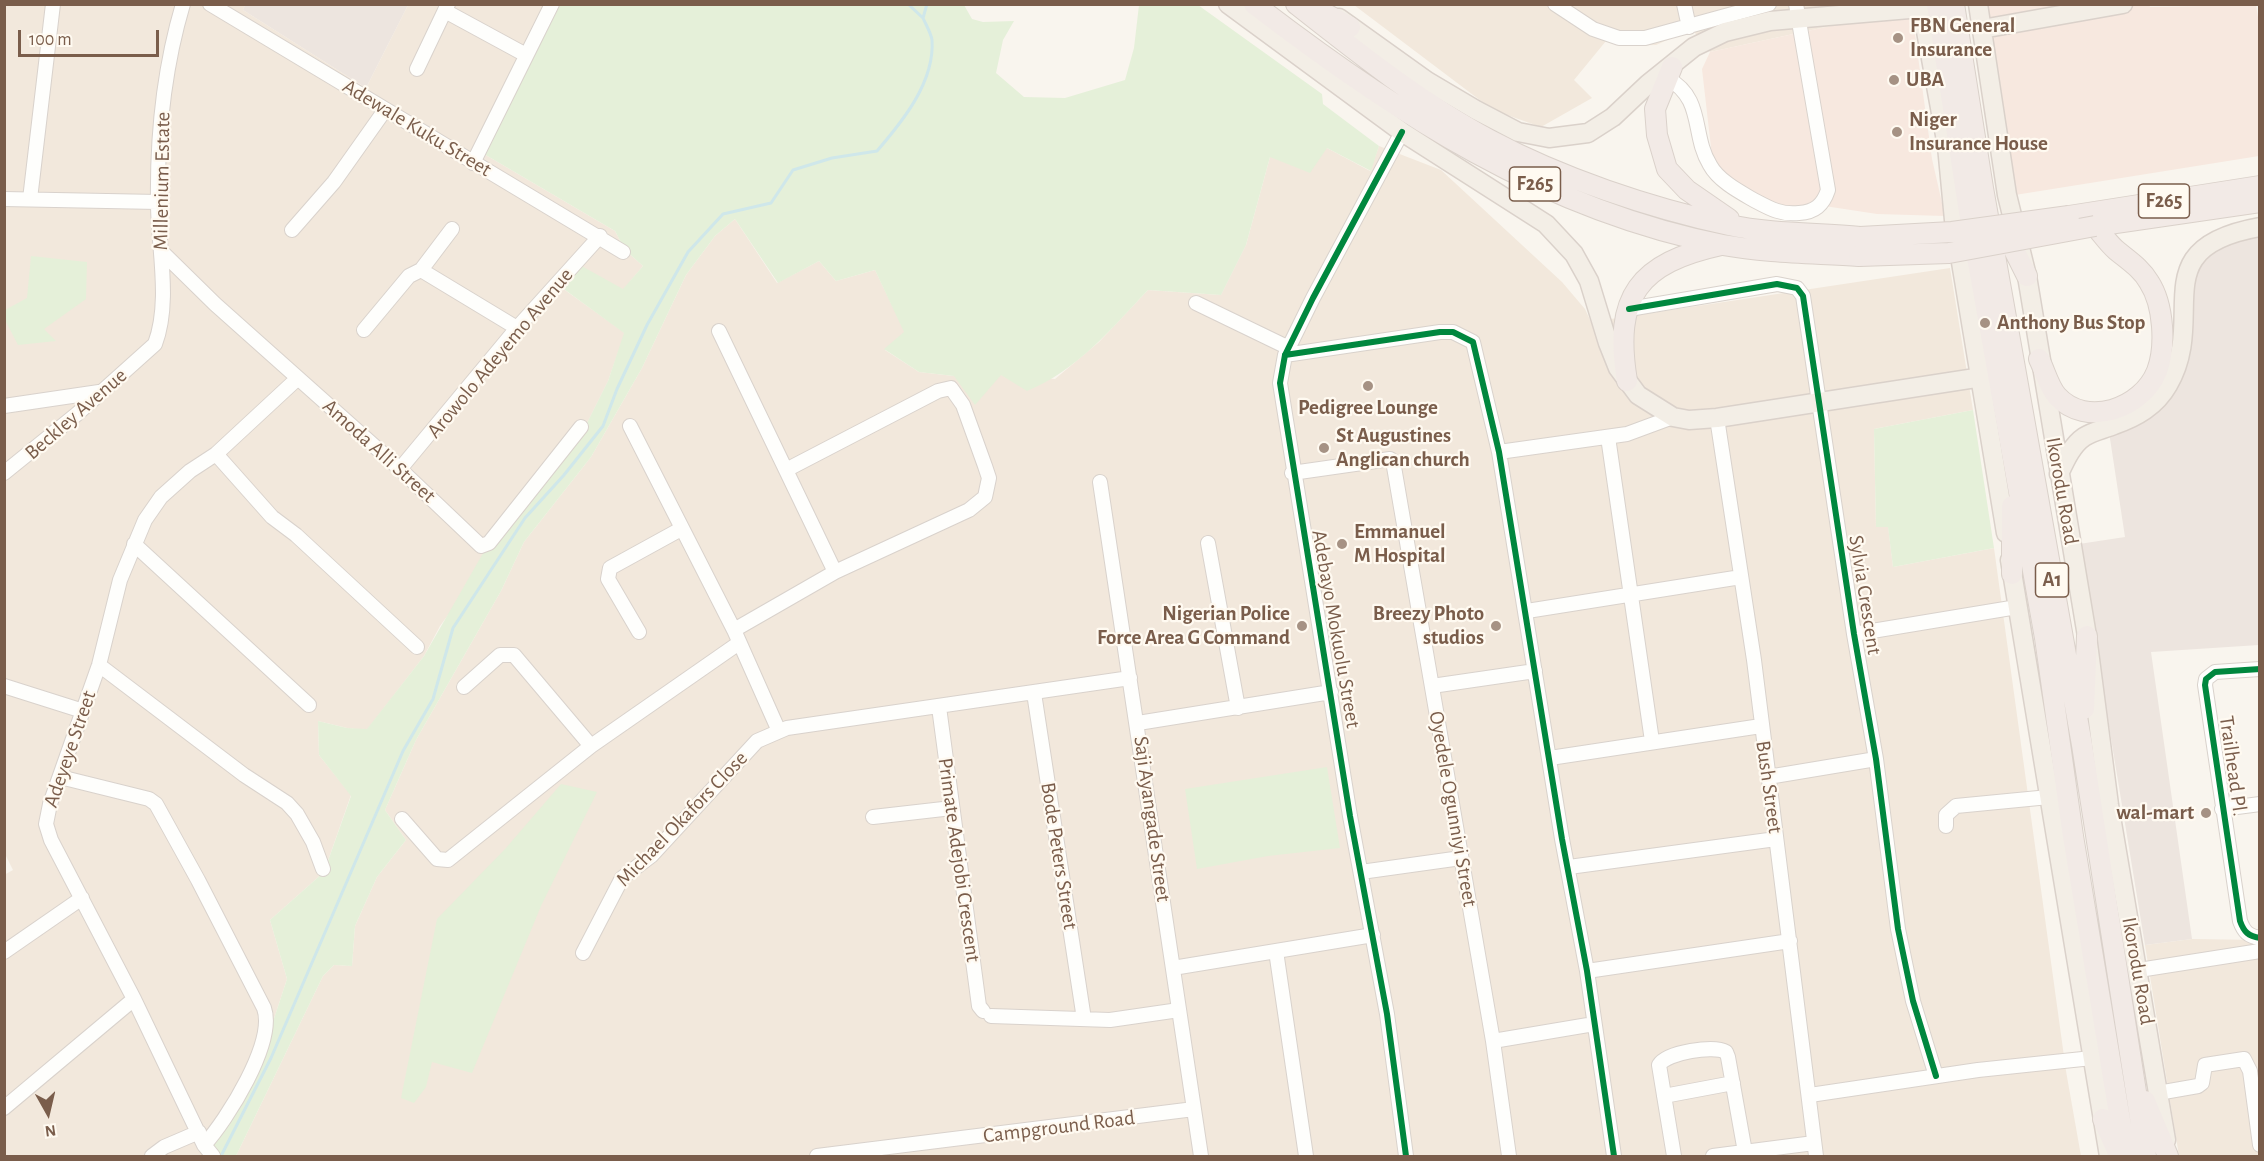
<!DOCTYPE html>
<style>
body{margin:0}
#map{position:relative;width:2264px;height:1161px;overflow:hidden;background:#f9f5ee;font-family:"Alegreya Sans",sans-serif}
canvas{display:block}
.frame{position:absolute;inset:0;border:6px solid #7a5d4b;pointer-events:none}
.north{position:absolute;left:18px;top:1083px;width:60px;height:60px;-webkit-text-stroke:4px #fffaf1;paint-order:stroke;rotate:172deg;font-size:16px;font-weight:700;line-height:24px;text-align:center;color:#7a5d4b}
.north::after{content:'';display:block;margin:auto;width:21px;height:27px;background:#7a5d4b;clip-path:polygon(50% 0,100% 100%,50% 72%,0 100%)}
.scale{position:absolute;left:18px;top:30px;width:141px;height:27px;box-sizing:border-box;border:3px solid #7a5d4b;border-top:0;padding-left:8px;font-size:18px;line-height:21px;white-space:nowrap;color:#7a5d4b;-webkit-text-stroke:4px #fffaf1;paint-order:stroke}
</style>
<div id="map">
<canvas width="2264" height="1161"></canvas>
<div class="frame"></div>
<div class="north">N</div>
<div class="scale">100 m</div>
</div>
<script>
const ctx = document.querySelector('canvas').getContext('2d');
ctx.lineJoin = 'round';
function fill(path, color) {
  ctx.fillStyle = color;
  ctx.fill(path, 'evenodd');
}
function trace(path, color, width, dash) {
  ctx.strokeStyle = color;
  ctx.lineWidth = width;
  ctx.lineCap = dash ? 'butt' : 'round';
  ctx.setLineDash(dash || []);
  ctx.stroke(path);
}
function label(font, color, halo, rows, align = 'center') {
  ctx.font = font + ' "Alegreya Sans",sans-serif';
  ctx.lineWidth = 4.5;
  ctx.setLineDash([]);
  ctx.textBaseline = 'middle';
  ctx.strokeStyle = halo;
  ctx.fillStyle = color;
  for (const [text, x, y, turn = 0] of rows) {
    ctx.save();
    ctx.translate(x, y);
    ctx.rotate((+turn || 0) * Math.PI / 180);
    ctx.textAlign = isNaN(turn) ? turn : align;
    if (halo) ctx.strokeText(text, 0, 0);
    ctx.fillText(text, 0, 0);
    ctx.restore();
  }
}
fill(new Path2D(`
 M1847 4 1849 22 1710 52 1692 29 1656 45 1621 46 1606 41 1574 80 1592 98 1541 127 1493 110 1354 5Z
 M5 5H245L243 10 366 88 408 5H560L484 154 615 231 625 250 643 266 623 290 562 288 625 333 608 381 584 429 440 626 424 656 367 730 347 728 318 721 319 755 351 795 324 872 270 920 287 979 264 1049 206 1156H5L4 875 13 870 4 852Z
 M1379 146 1441 170 1562 282 1585 309 1591 322 1950 268 1973 410 1874 429 1876 527 1888 526 1893 567 1994 548 2066 1071 2081 1156H236L323 976 334 965 352 966 355 926 377 877 406 840 385 810 416 740 501 591 524 542 591 457 642 368 686 275 715 236 735 219 777 283 819 261 836 281 875 270 905 332 885 350 919 372 954 376 1001 375 1055 379 1099 342 1148 290 1221 295 1246 245 1270 157 1327 148 1370 171Z
 M2192 939 2259 940V1156H2179L2145 945Z`), '#f2e8dc');
fill(new Path2D(`
 M2149 4 2150 7 2256 5 2260 29 2259 156 2015 195 1984 5Z
 M1847 5H1911L1932 159 1945 216 1877 214 1818 205 1780 212 1713 165 1702 69 1710 52 1849 22Z`), '#f7e8df');
fill(new Path2D(`
 M245 5V4L408 5 366 88 243 10Z
 M2259 228V645L2151 652 2192 939 2145 945 2079 544 2125 537 2109 432 2162 399 2186 369 2194 262Z`), '#ede5df');
fill(new Path2D(`
 M560 5H964L972 19 983 22 1014 21 1003 40 996 73 1024 97 1065 98 1125 80 1134 48 1139 5H1198L1322 94 1323 104 1379 146 1371 171 1327 148 1310 173 1270 157 1246 245 1221 295 1148 290C1111 329 1078 370 1027 391L1001 375 975 405 954 376 919 372 884 349 904 332 875 270 836 281 819 261 778 283 735 219 715 236 686 275 642 368 591 457 524 542 501 591 416 740 385 810 406 840 377 877 355 926 352 966 334 965 323 976 236 1156H218L211 1144 264 1049 287 979 270 920 324 872 351 796 319 755 318 721 347 728 367 729 424 656 482 555 584 429 608 381 624 333 561 287 578 264 623 289 643 266 625 250 615 231 484 154Z
 M31 256 87 262 86 299 44 329 56 341 18 345 5 320V310L27 298Z
 M1973 410 1994 548 1893 567 1888 527H1876L1874 429Z
 M1327 767 1340 848 1268 856 1197 869 1185 789Z
 M561 784 597 792 541 906 472 1073 432 1062 426 1087 414 1103 401 1098 437 919 506 848Z`), '#e5f0d9');
trace(new Path2D(`
 M908 4 923 18
 M221 1156 271 1058 403 751 433 699 453 628 525 518 564 475 603 426 617 389 647 325 688 252 723 214 771 203 793 170 832 158 877 151C902 122 935 82 932 40 931 33 926 25 923 18L927 4`), '#cfe7ea', 3);
const minor = new Path2D(`
 M210 4 623 252
 M1555 4 1593 29 1619 38H1645L1769 4
 M1684 4 1689 27
 M445 11 526 55
 M417 69 448 4
 M1667 78C1705 99 1691 134 1710 165 1718 180 1738 191 1752 199 1769 208 1780 215 1799 213 1815 212 1823 205 1828 190L1796 4
 M1402 132 1313 298 1285 355 1280 383 1350 816 1387 1014 1406 1156
 M473 163 552 4
 M4 199 158 202
 M30 199 53 4
 M292 230 334 182 385 110
 M161 251 215 304 400 469 481 546 489 543 581 427
 M421 270 517 328
 M1196 303 1289 348
 M1629 309 1777 284 1797 288 1803 296 1854 634 1876 759 1898 929 1913 1001 1936 1076
 M364 330 409 276 421 270 452 229
 M719 331 835 572
 M1285 355 1440 332H1453L1473 342 1499 452 1562 839 1587 971 1614 1156
 M4 406 99 392
 M1717 418 1754 660 1816 1156
 M630 426 734 630 778 729
 M1608 437 1652 741
 M1499 452 1627 434 1673 417
 M216 454 272 517 296 535 417 647
 M400 469 517 328 600 236
 M4 473 77 414 155 344C171 301 158 248 158 203 157 137 164 68 183 4
 M1292 473 1390 459 1393 461 1493 1041 1509 1156
 M1100 482 1201 1156
 M1208 543 1238 708
 M134 544 309 705
 M1527 611 1741 577
 M734 630 835 572 969 510 985 497 989 478 985 466 963 405 951 388 938 391 786 470
 M639 632 608 579 610 568 681 529
 M1854 634 2017 607
 M99 665 244 775 287 803 297 814 313 842 323 869
 M2260 669 2215 672 2206 679 2205 685 2240 921C2244 932 2248 936 2260 938
 M4 686 83 711
 M1432 686 1535 671
 M464 687 500 655H514L591 746
 M1034 693 1084 1019
 M939 707 979 1006 983 1011
 M1138 723 1331 692
 M1550 758 1761 726
 M60 777 149 799 156 804 198 880 264 1008C276 1042 227 1120 204 1145
 M1768 777 1876 759
 M2222 809 2260 804
 M873 817 952 808
 M402 819 437 859 448 860 591 746 739 643
 M1946 826V815L1956 806 2049 797
 M1569 867 1776 839
 M1361 872 1461 858
 M1276 951 1306 1156
 M4 952 82 898
 M583 953 622 878 651 856 757 741 787 728 1130 678
 M1173 968 1373 935
 M2139 970 2260 951
 M1587 971 1790 941
 M991 1016 1110 1020 1179 1010
 M1493 1041 1594 1024
 M2158 1093 2198 1086 2202 1083 2205 1065 2244 1059 2250 1071 2260 1145
 M1810 1095 1978 1070 2092 1058
 M1664 1096 1733 1083
 M4 1108 134 999
 M152 1156 164 1147 199 1132
 M213 1156 204 1145 134 999 51 840 46 824 50 804 99 665 120 580 145 520 161 497 190 471 216 454 298 378
 M817 1156 1194 1109
 M1674 1156 1659 1065C1667 1052 1714 1045 1726 1052L1728 1057 1745 1152
 M1713 1156 1814 1143`);
const major = new Path2D(`
 M1228 4 1402 132 1546 224 1574 254 1589 281 1608 343 1618 368 1638 395 1673 417 1689 420 1717 418 1982 377
 M1921 4 1947 146 1954 220 2006 533
 M1978 4 2007 195 2027 276 2087 636 2109 805 2166 1140
 M1339 18 1427 81 1476 110 1518 132 1549 138 1588 133 1613 117 1648 84 1694 47 1725 32 1770 21 1921 8
 M1982 29 2123 4
 M2059 474C2065 461 2072 445 2084 437 2093 431 2105 429 2114 425 2137 417 2156 406 2168 385 2209 315 2141 248 2260 227
 M2010 560 2109 1156`);
const highway = new Path2D(`
 M1254 4C1396 113 1544 210 1723 245 1767 253 1815 253 1859 256
 M1296 4C1358 53 1421 103 1490 140 1561 178 1650 208 1729 225 1771 234 1817 233 1860 237
 M1937 4 1969 212 2045 638 2073 836 2126 1156
 M1954 4 1983 188 2082 745 2146 1156
 M1315 8 1350 27
 M1672 67 1655 109 1657 135 1667 169 1687 190 1729 219
 M2069 216 2260 186
 M2095 226 2260 202
 M2003 228 2027 276
 M2039 359C2045 371 2049 387 2057 396 2086 428 2142 409 2157 371 2166 347 2164 305 2149 282 2141 268 2128 260 2116 250 2108 243 2102 234 2095 226
 M1627 381C1613 296 1639 263 1721 245
 M2012 574V506
 M2084 709 2087 636
 M2145 1101 2168 1156
 M2103 1119 2119 1155`);
trace(minor, '#d9d2cc', 16);
trace(major, '#dad1ca', 21);
trace(highway, '#dad1ca', 22);
trace(minor, '#fefefc', 14);
trace(major, '#f3eee6', 18);
trace(highway, '#f2eae6', 20);
const highwayBridge = new Path2D(`
 M1860 237 1952 232 2069 216
 M1859 256 1949 253 2095 226`);
trace(highwayBridge, '#dad1ca', 22, []);
trace(highwayBridge, '#f2eae6', 20);
trace(new Path2D(`
 M1402 132 1313 298 1285 355 1280 383 1350 816 1387 1014 1406 1156
 M1629 309 1777 284 1797 288 1803 296 1854 634 1876 759 1898 929 1913 1001 1936 1076
 M1285 355 1440 332H1453L1473 342 1499 452 1562 839 1587 971 1614 1156
 M2260 669 2215 672 2206 679 2205 685 2240 921C2244 932 2248 936 2260 938`), '#00873e', 6);
for (const [x, y, r, color] of [
 [1898,38,6,"#a69284"],
 [1894,80,6,"#a69284"],
 [1897,132,6,"#a69284"],
 [1985,323,6,"#a69284"],
 [1368,386,6,"#a69284"],
 [1324,448,6,"#a69284"],
 [1342,544,6,"#a69284"],
 [1302,626,6,"#a69284"],
 [1496,626,6,"#a69284"],
 [2206,813,6,"#a69284"]
]) {
  const dot = new Path2D();
  dot.arc(x, y, r, 0, 2 * Math.PI);
  ctx.fillStyle = color;
  ctx.fill(dot);
  trace(dot, '#fffaf1', 2);
}
for (const [x, y, w] of [
 [1535,184,51],
 [2164,201,51],
 [2052,580,33]
]) {
  const box = new Path2D();
  box.roundRect(x - w / 2, y - 17, w, 34, 4.5);
  ctx.fillStyle = '#fffaf1';
  ctx.fill(box);
  trace(box, '#7a5d4b', 1.5);
}
label('bold 20px', '#7a5d4b', null, [
 ["F265",1535,184],
 ["F265",2164,201],
 ["A1",2052,580]
]);
label('bold 21px', '#7a5d4b', '#fffaf1', [
 ["FBN General",1910,26],
 ["Insurance",1910,50],
 ["UBA",1906,80],
 ["Niger",1909,120],
 ["Insurance House",1909,144],
 ["Anthony Bus Stop",1997,323],
 ["Pedigree Lounge",1368,408,"center"],
 ["St Augustines",1336,436],
 ["Anglican church",1336,460],
 ["Emmanuel",1354,532],
 ["M Hospital",1354,556],
 ["Nigerian Police",1290,614,"right"],
 ["Force Area G Command",1290,638,"right"],
 ["Breezy Photo",1484,614,"right"],
 ["studios",1484,638,"right"],
 ["wal-mart",2194,813,"right"]
], 'left');
label('21px', '#7a5d4b', '#fffaf1', [
 ["Adewale Kuku Street",417,128,31],
 ["Millenium Estate",162,181,-89],
 ["Arowolo Adeyemo Avenue",500,353,-50],
 ["Beckley Avenue",76,414,-41],
 ["Amoda Alli Street",379,451,42],
 ["Ikorodu Road",2062,491,80],
 ["Sylvia Crescent",1865,595,81],
 ["Adebayo Mokuolu Street",1336,629,80],
 ["Adeyeye Street",70,749,-71],
 ["Trailhead Pl.",2233,766,82],
 ["Bush Street",1769,787,82],
 ["Oyedele Ogunniyi Street",1453,809,80],
 ["Michael Okafors Close",682,819,-46],
 ["Saji Ayangade Street",1152,819,82],
 ["Bode Peters Street",1059,856,81],
 ["Primate Adejobi Crescent",959,860,82],
 ["Ikorodu Road",2138,971,80],
 ["Campground Road",1059,1127,-7]
]);
</script>
